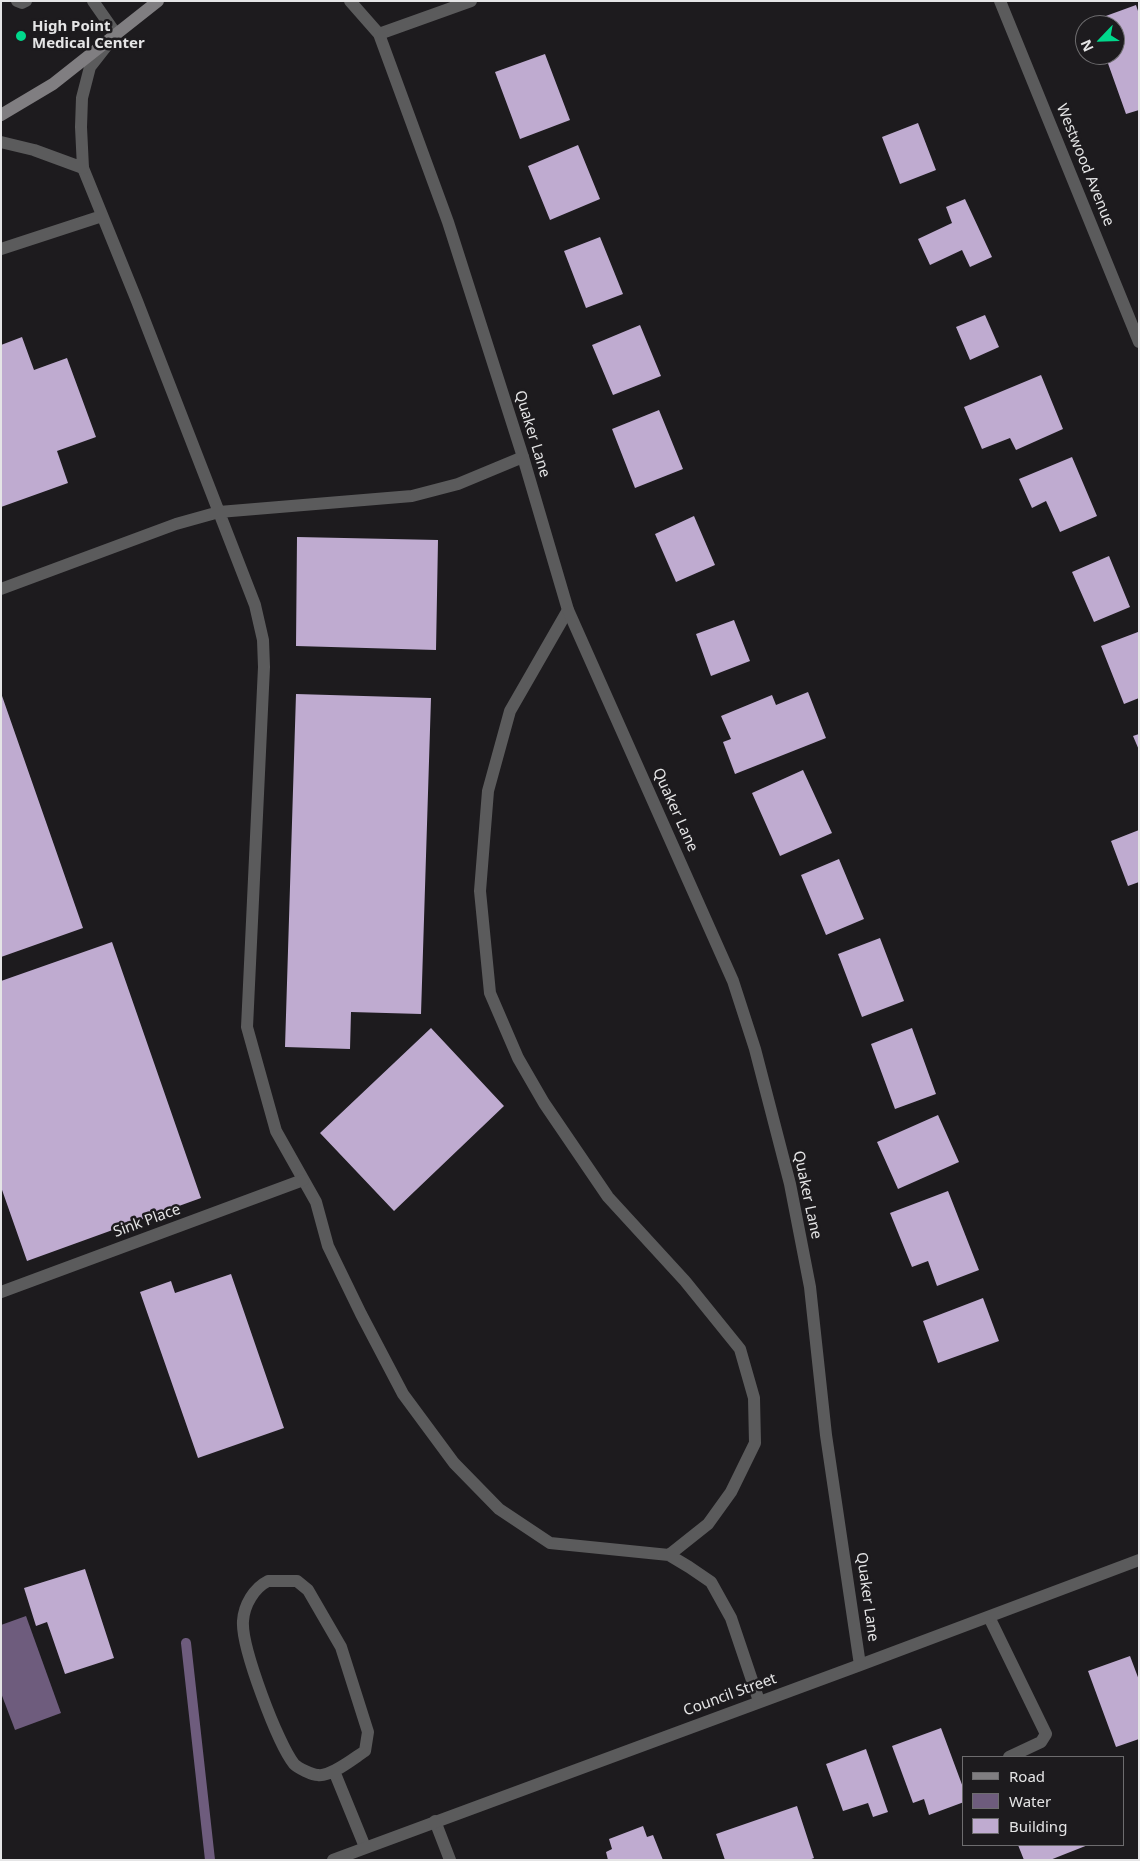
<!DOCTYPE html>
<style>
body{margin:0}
#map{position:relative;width:1140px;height:1861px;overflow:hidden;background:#1d1b1e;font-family:"Noto Sans",sans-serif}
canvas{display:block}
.frame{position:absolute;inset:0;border:2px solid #e5e5e6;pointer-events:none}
.legend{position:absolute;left:962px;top:1756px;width:162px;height:90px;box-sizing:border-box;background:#1d1b1e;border:1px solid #6d6c6e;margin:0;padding:6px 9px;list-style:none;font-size:15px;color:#e5e5e6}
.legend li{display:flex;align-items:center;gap:10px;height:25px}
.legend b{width:25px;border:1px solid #6d6c6e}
.north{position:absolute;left:1075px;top:15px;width:50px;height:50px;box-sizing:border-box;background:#1d1b1e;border:1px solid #6d6c6e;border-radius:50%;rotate:246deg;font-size:14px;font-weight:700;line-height:20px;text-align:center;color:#e5e5e6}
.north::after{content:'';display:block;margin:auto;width:18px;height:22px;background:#00d98c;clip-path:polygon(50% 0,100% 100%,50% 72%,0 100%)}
</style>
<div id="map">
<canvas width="1140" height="1861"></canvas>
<div class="frame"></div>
<ul class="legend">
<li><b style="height:6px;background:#807e81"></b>Road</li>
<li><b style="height:14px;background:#6e5c7d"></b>Water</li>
<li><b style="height:14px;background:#bfabd0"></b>Building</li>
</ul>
<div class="north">N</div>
</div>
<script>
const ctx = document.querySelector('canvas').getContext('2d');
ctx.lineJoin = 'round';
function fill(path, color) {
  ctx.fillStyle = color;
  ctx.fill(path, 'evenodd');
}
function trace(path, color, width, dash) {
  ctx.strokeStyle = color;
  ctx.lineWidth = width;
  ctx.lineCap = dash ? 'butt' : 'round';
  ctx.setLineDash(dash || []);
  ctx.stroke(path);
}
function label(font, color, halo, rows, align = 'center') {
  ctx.font = font + ' "Noto Sans",sans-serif';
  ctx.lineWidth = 5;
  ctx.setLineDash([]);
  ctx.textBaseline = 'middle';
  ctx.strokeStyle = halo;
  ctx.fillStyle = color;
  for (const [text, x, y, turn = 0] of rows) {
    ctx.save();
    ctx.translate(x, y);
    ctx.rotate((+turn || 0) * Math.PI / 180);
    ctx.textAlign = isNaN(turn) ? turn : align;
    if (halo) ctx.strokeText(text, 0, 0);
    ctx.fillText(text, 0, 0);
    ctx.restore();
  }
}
fill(new Path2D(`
 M26 1616 61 1713 15 1730 1 1693V1625Z`), '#6e5c7d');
trace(new Path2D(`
 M186 1643 210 1860`), '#6e5c7d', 10);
fill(new Path2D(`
 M1136 5 1139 14V110L1126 114 1105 55H1115V25H1094L1092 21Z
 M545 54 570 120 520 139 495 72Z
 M918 123 936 170 900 184 882 137Z
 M578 145 600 199 550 220 528 166Z
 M965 199 992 257 970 267 962 250 930 265 918 239 952 223 946 207Z
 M600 237 623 294 586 308 564 251Z
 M985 315 999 347 970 360 956 327Z
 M640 325 661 376 613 395 592 345Z
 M22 337 34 370 67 358 96 437 57 451 68 483 1 507V345Z
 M1041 375 1063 429 1016 450 1010 438 982 449 964 407Z
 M659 410 683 469 635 488 612 429Z
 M1072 457 1097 516 1060 532 1046 501 1032 508 1019 479Z
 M694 516 715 565 676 582 655 534Z
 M297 537 438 540 436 650 296 646Z
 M1109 556 1130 607 1094 622 1072 572Z
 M734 620 750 661 711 676 696 634Z
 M1138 632 1139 698 1124 704 1101 646Z
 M808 692 826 738 735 774 723 742 731 739 721 716 772 695 776 705Z
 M1 693 83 928 1 957Z
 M296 694 431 698 421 1014 351 1012 350 1049 285 1047Z
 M1139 734V750L1133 736Z
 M803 770 832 833 780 856 752 793Z
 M1139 830V882L1128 886 1111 841Z
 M839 859 864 919 826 935 801 875Z
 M880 938 904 1001 862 1017 838 954Z
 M112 942 201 1198 27 1261 1 1187V981Z
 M431 1028 504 1106 394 1211 320 1133Z
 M912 1028 936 1094 895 1109 871 1044Z
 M938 1115 959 1162 898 1189 877 1142Z
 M948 1191 979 1270 937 1286 928 1261 912 1267 890 1213Z
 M231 1274 284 1428 198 1458 140 1292 171 1281 175 1293Z
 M983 1298 999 1341 938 1363 923 1321Z
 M85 1569 114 1658 65 1674 47 1622 36 1626 24 1588Z
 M1130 1656 1139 1680V1739L1116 1747 1088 1671Z
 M941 1728 964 1790V1802L929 1815 924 1799 913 1803 892 1746Z
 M866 1749 888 1812 873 1817 868 1803 843 1811 826 1764Z
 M797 1806 814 1858 809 1860H725L716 1834Z
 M643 1826 647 1837 653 1835 663 1860H608L606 1852 612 1849 609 1839Z
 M1018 1845H1088L1050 1860H1024Z`), '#bfabd0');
trace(new Path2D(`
 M17 1 22 3 26 1
 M93 1 116 34
 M83 168 137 301 255 605 263 640 264 667 247 1027 276 1131 316 1202 328 1246 361 1314 403 1394 454 1463 499 1509 550 1543 669 1555 689 1567 711 1582 731 1618 759 1701
 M1 249 102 216
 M1 589 176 524 219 512 412 496 458 484 523 457
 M568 610 510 711 488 791 480 891 490 993 518 1058 544 1103 608 1197 685 1281 740 1349 754 1398 755 1443 731 1492 708 1524 669 1555
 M268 1581H297L308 1590 341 1647 368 1732 365 1751C354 1758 331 1777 318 1775 312 1775 298 1768 294 1764 278 1744 241 1647 243 1621 244 1605 254 1588 268 1581Z
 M989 1617 1046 1734 1041 1742 1009 1757
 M334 1771 365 1847
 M435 1821 450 1860`), '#5b5b5c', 12);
trace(new Path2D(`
 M350 1 379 34 448 222 523 457 568 610 733 981 755 1049 790 1184 810 1287 826 1435 860 1665
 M1000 1 1139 342
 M379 34 471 1
 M1 142 34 150 83 168 81 127 82 98 90 67 108 44
 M1 1292 303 1180
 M333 1860 860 1665 1139 1560`), '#5b5b5c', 12);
trace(new Path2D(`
 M1 115 53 84 158 1`), '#807e81', 12);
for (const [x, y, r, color] of [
 [21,36,6,"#00d98c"]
]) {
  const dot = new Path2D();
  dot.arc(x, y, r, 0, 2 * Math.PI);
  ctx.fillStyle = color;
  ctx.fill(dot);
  trace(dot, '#1d1b1e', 2);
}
label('bold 15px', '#e5e5e6', '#1d1b1e', [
 ["High Point",32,27],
 ["Medical Center",32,44]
], 'left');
label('15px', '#e5e5e6', '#1d1b1e', [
 ["Westwood Avenue",1085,165,68],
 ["Quaker Lane",532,434,73],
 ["Quaker Lane",675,810,66],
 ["Quaker Lane",807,1195,78],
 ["Sink Place",147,1221,-20],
 ["Quaker Lane",867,1597,82],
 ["Council Street",730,1695,-20]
]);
</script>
